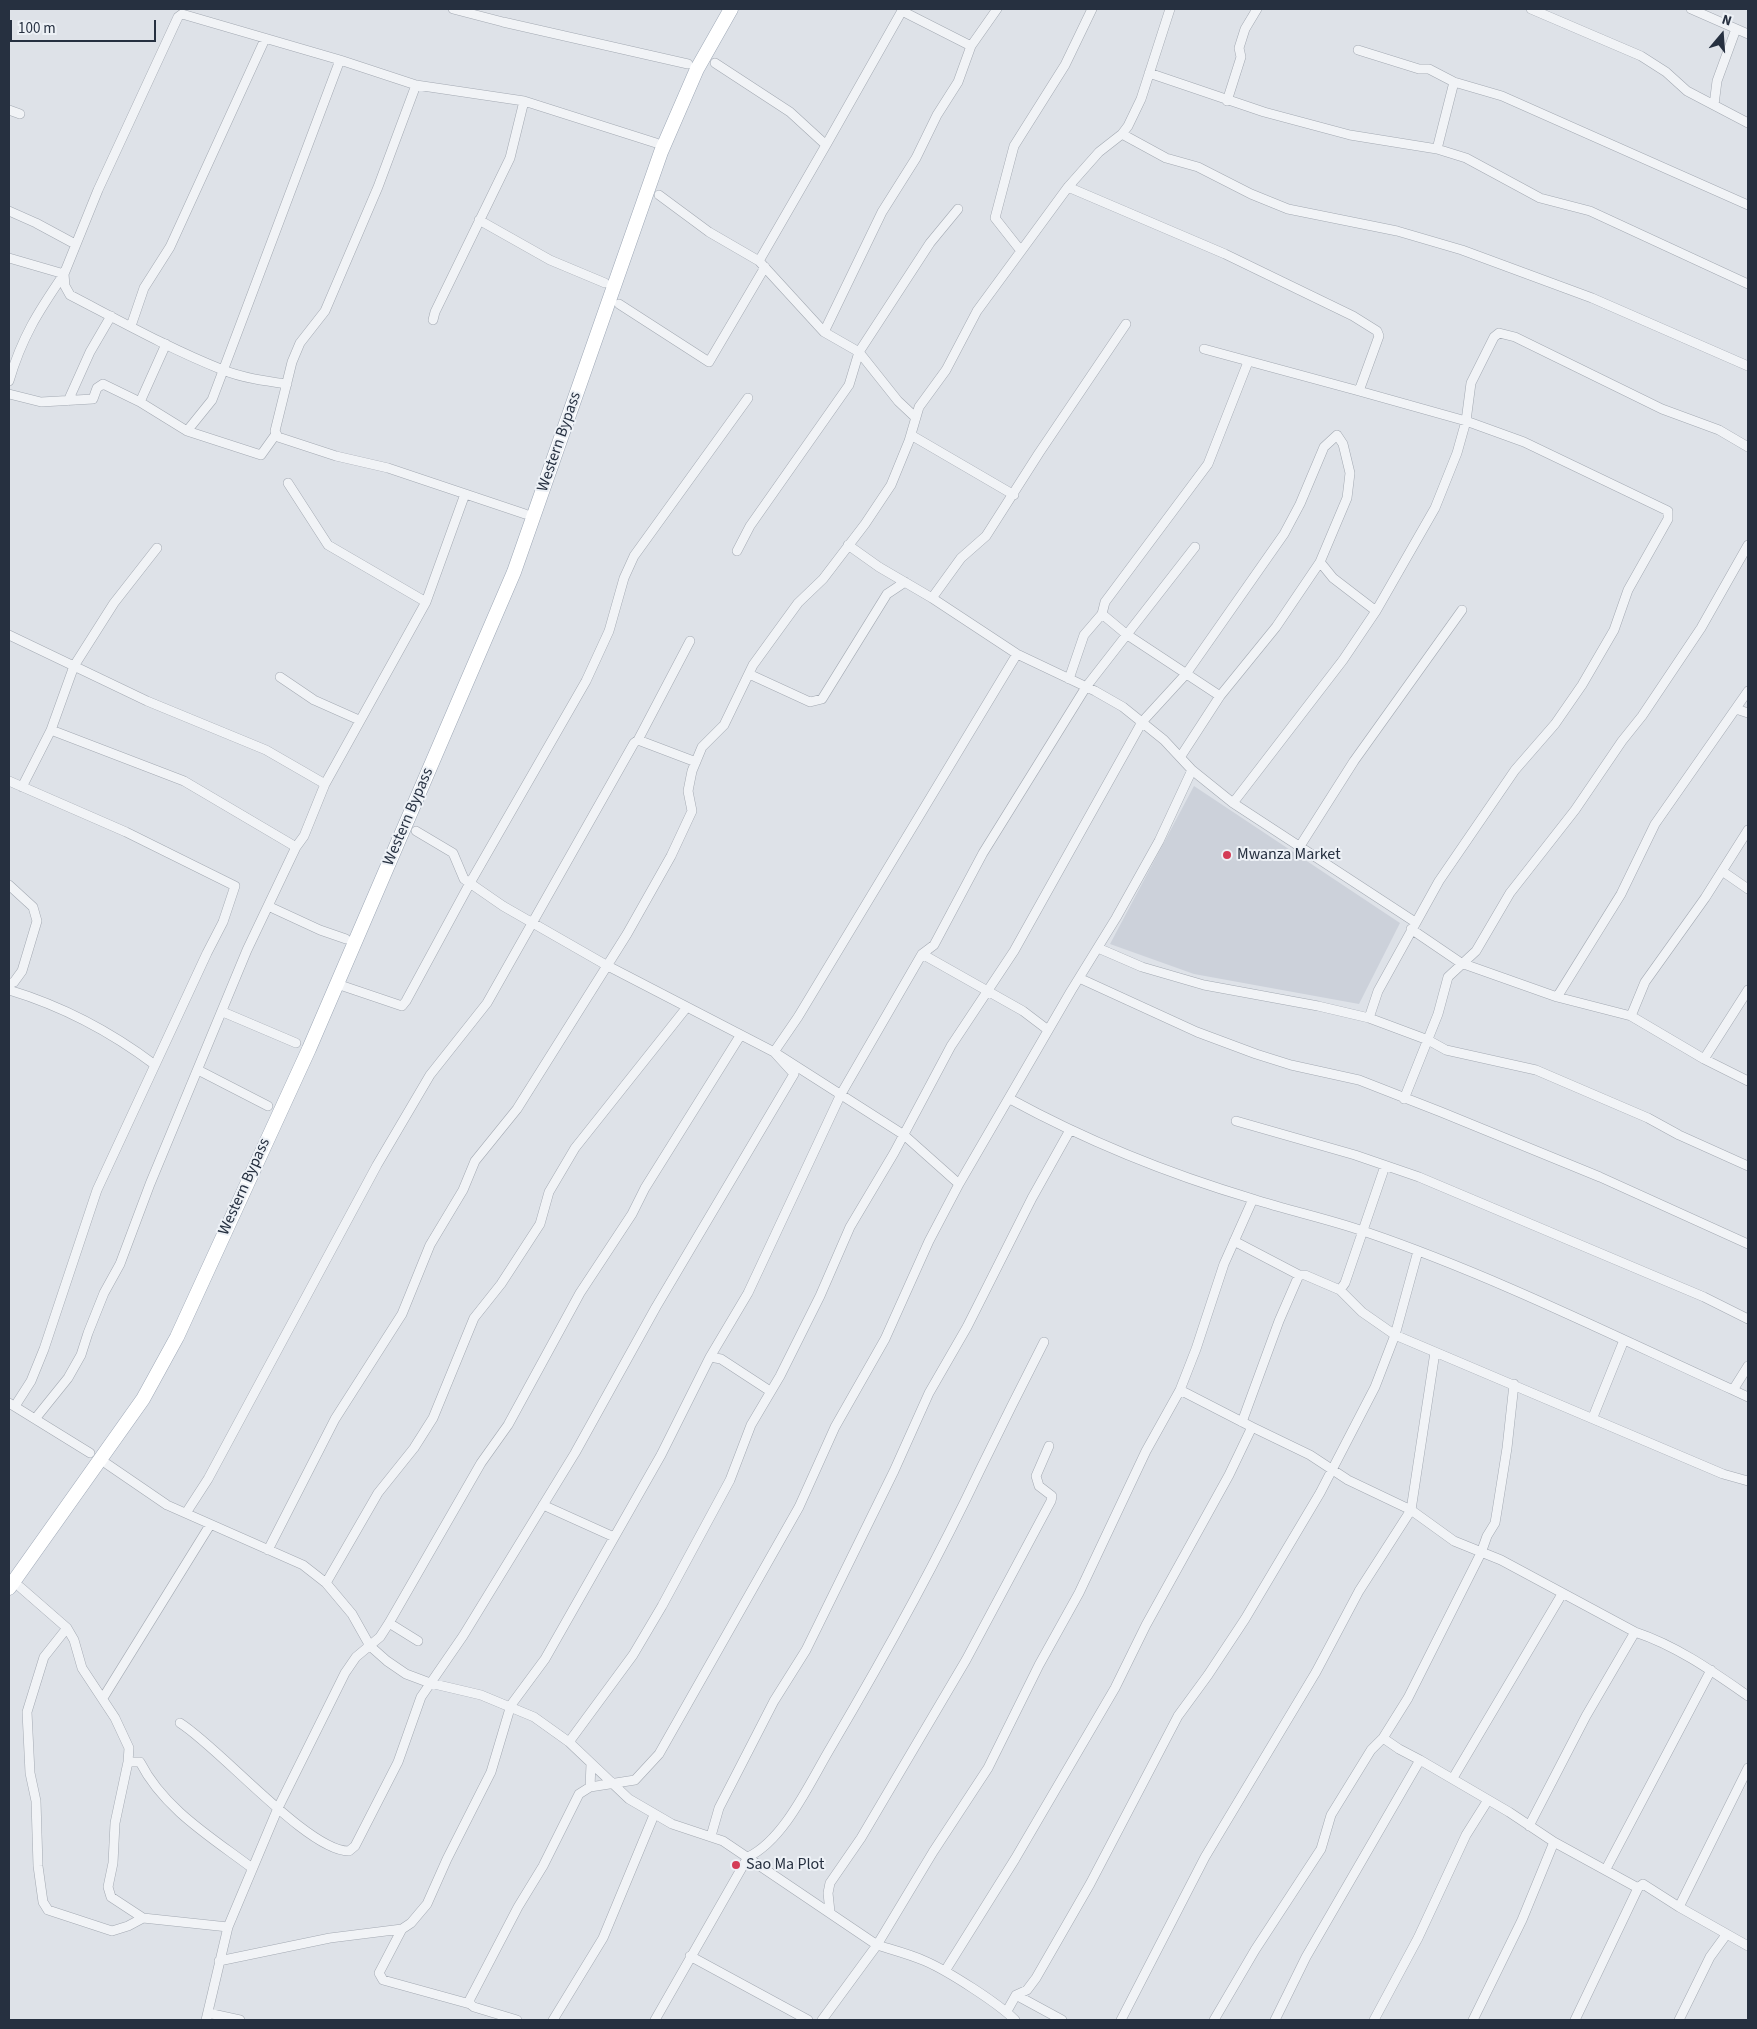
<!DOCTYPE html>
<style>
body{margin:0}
#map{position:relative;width:1757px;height:2029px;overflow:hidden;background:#dee2e8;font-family:"Source Sans 3",sans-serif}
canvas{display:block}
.frame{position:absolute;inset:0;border:10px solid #263040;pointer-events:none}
.north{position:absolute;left:1697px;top:10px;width:50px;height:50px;-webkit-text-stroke:4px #edf1f6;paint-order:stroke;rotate:18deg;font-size:14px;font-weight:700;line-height:20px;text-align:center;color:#263040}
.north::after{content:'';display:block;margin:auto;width:18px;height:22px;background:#263040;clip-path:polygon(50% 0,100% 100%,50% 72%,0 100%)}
.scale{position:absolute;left:10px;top:20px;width:146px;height:22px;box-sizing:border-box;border:2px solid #263040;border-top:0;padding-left:6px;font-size:15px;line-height:18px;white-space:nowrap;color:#263040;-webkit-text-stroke:4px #edf1f6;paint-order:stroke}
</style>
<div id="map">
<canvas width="1757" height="2029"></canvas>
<div class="frame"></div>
<div class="north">N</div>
<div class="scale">100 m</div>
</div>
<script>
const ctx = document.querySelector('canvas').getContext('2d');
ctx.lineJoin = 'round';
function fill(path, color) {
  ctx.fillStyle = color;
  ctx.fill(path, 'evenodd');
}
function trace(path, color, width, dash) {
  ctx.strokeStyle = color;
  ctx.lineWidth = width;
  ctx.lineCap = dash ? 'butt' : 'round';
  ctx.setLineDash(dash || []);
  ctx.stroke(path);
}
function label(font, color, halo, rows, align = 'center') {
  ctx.font = font + ' "Source Sans 3",sans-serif';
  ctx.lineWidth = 4;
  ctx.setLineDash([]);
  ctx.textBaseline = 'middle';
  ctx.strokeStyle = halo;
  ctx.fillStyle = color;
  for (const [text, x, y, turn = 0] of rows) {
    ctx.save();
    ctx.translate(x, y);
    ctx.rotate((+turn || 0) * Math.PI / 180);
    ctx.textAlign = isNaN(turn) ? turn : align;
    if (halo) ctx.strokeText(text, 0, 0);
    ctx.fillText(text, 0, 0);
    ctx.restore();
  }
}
fill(new Path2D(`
 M1194 786 1400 923 1359 1004 1194 974 1110 944Z`), '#ccd1da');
const minor = new Path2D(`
 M453 9 503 22 688 64
 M1531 9 1641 56 1666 72 1687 91 1748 123
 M1691 9 1748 34
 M902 11 971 46
 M1358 50 1419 69H1429L1454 82 1502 96 1748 205
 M715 63 790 112 826 145 759 261
 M1149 73 1264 112 1350 135 1437 149 1466 158 1540 198 1590 211 1748 284
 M1227 101 1241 57 1239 48 1245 29 1257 9
 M1714 105 1717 81 1736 29
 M9 110 20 114
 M1122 134 1166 158 1198 167 1251 194 1288 209 1397 231 1462 250 1592 298 1748 366
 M826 145 903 9
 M1437 149 1454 82
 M1068 187 1225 254 1353 316 1377 331 1379 336 1359 391 1466 421 1471 383 1494 337 1499 333 1515 337 1662 409 1719 430 1748 447
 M659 195 709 232 759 261 824 332 859 352 898 401 915 417
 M9 211 36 223 75 244
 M479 220 550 260 605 283
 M1021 251 995 218 1014 146 1065 65 1092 9
 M9 258 64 274C38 312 22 337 9 381
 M619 304 709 362 765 267
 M433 320 435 312 510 158 524 101
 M131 326 144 288 170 247 265 39
 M824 332 882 212 916 158 937 115 958 82 971 46 997 9
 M1204 349 1359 391
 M287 384C265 381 243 378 223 370 170 349 120 321 70 295L65 286 64 274 98 190 178 17 182 14 340 60 416 85
 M9 394 41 402 93 399 97 388 103 384 140 402 187 431 261 455 276 434
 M68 401 90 352 111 316
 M140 402 166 344
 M187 431 212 400 340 60
 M911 435 1014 495
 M288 483 328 545 426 602
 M525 514 388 468 336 456 278 437 275 431 292 362 300 343 325 311 378 187 416 85 524 101 656 143
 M848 545 879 567 932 598 1017 654 1095 691 1123 707 1164 740 1192 770
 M737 551 750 526 849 385 859 352 930 243 958 209
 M1320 562 1333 578 1376 611
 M932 598 961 558 986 536 1039 453 1126 324
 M1102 614 1126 634 1220 696
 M9 635 147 701 266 750 325 784
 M749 674 810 702 822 699 887 594 905 582
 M280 677 314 700 359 720
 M1069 679 1084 635 1102 614 1105 602 1208 464 1248 362
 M1736 709 1748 713
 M51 730 184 781 296 847
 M638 740 696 762
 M9 781 126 832 235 886 223 922 207 953 97 1190 44 1349 31 1381 15 1406
 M22 787 51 730 74 666 114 603 157 548
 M1233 803 1343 660 1376 611 1435 508 1457 453 1466 421 1524 442 1668 511V519L1628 590 1614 630 1582 685 1555 724 1515 770 1439 881 1378 991 1369 1018
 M416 831 453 853 464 879 503 906 606 965 774 1052 904 1135 959 1184
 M1300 846 1354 761 1462 610
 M1722 871 1748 889
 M9 885 33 907 37 921 22 971 14 982 9 984
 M268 906 320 930 346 939
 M1411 929 1461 963 1557 997 1631 1016 1704 1059 1748 1081
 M1098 948 1142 967 1204 985 1318 1006 1369 1018 1428 1040 1446 1050 1536 1070 1648 1118 1679 1135 1748 1166
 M922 954 1023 1011 1048 1030
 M1079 978 1197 1032 1256 1054 1291 1065 1359 1080 1441 1112 1600 1177 1748 1244
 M337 984 402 1006 406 1001 470 883 586 681 609 631 624 578 634 556 748 398
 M9 990C62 1006 110 1031 155 1065
 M1557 997 1621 894 1655 824 1748 691
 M223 1012 296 1043
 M1631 1016 1645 982 1705 898 1748 830
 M1704 1059 1748 990
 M198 1070 268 1106
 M1010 1099C1087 1141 1169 1174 1253 1199 1290 1211 1329 1219 1366 1232 1492 1275 1612 1335 1733 1390L1748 1366
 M1404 1099 1438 1014 1448 977 1476 951 1510 893 1575 810 1622 741 1642 716 1701 628 1748 545
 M1236 1121 1355 1155 1419 1177 1704 1297 1748 1319
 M1234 1241 1299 1275H1305L1340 1290 1362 1312 1395 1335 1723 1474 1748 1481
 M1340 1290 1345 1283 1385 1166
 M710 1357 748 1293 841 1094 922 954 934 945 983 853 1086 687 1195 547
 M1180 1390 1196 1349 1224 1264 1253 1199
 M1733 1390 1748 1397
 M9 1403 90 1453
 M1593 1417 1624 1340
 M35 1419 68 1378 81 1355 88 1333 104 1293 120 1264 150 1184 247 950 296 847 304 836 325 784 426 602 465 494
 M1242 1422 1279 1321 1299 1275
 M1252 1427 1310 1455 1348 1480 1411 1510 1454 1541 1501 1560 1635 1632C1677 1646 1712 1671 1748 1696
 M107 1464 167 1505 303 1565 326 1583 352 1614 370 1646 387 1661 406 1674 430 1683 481 1695 534 1717 569 1742 629 1799 672 1824 723 1841 877 1945 822 2020
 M543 1505 614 1537
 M186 1513 208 1479 377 1165 430 1075 487 1003 634 743 638 740 690 641
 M268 1550 335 1419 402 1314 430 1245 463 1190 475 1161 517 1109 627 934 671 856 692 811 688 791 692 771 702 747 724 725 753 665 774 636 798 603 823 579 865 524 891 485 909 441 919 407 946 370 977 311 1068 187 1099 152 1122 134 1128 126 1141 99 1170 9
 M326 1583 378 1493 414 1448 433 1418 474 1318 501 1284 540 1224 549 1192 575 1148 687 1007
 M20 1587 67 1628 74 1640 82 1668 115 1718 129 1748 128 1762 115 1823 113 1863 108 1887 111 1897 143 1918 228 1927
 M389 1623 418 1641
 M67 1628 44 1657 27 1712 30 1773 36 1801 38 1866 43 1902 48 1910 112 1931 128 1926 143 1918
 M103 1698 210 1525
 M180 1723C220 1748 309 1852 349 1851L355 1846 398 1762 421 1697 463 1636 575 1453 656 1307 794 1074 774 1052 798 1017 1017 654
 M1383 1738 1399 1749 1420 1760
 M569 1742 633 1655 662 1606 730 1480 751 1425 780 1376 820 1296 850 1227 894 1153 951 1046 1014 951 1142 722 1186 674 1284 534 1300 504 1324 447 1337 435 1343 444 1350 473 1347 498 1320 562 1276 627 1220 696 1181 756
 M128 1762H140C164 1809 211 1837 252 1868
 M1453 1778 1562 1594
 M590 1787 591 1764
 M1529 1826 1586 1716 1635 1632
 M711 1836 719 1808 774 1701 806 1650 894 1471 929 1393 967 1327 1032 1198 1070 1130
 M1606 1869 1711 1670
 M1679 1907 1748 1768
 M830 1912 828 1893 830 1883 861 1838 966 1660 1051 1501 1052 1496 1039 1486 1036 1476 1049 1446
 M402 1929 379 1973 383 1980 470 2004
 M690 1956 808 2020
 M219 1961 330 1938 402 1929 411 1923 427 1904 447 1859 491 1772 511 1705 545 1659 661 1455 710 1357 721 1359 770 1391
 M945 1971 1015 1859 1115 1688 1146 1625 1229 1475 1252 1427 1180 1390 1146 1451 1079 1593 1039 1665 988 1768 933 1852 877 1945C893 1950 909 1954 925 1961 948 1971 998 2003 1015 2020
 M1016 1995 1062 2020
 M1007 2011 1016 1995 1027 1990 1036 1978 1090 1884 1178 1716 1208 1675 1245 1619 1320 1493 1375 1387 1395 1335 1418 1251
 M208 2013 240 2020
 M206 2020 228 1927 278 1808 345 1673 356 1657 380 1637 389 1623 481 1463 508 1425 580 1293 632 1214 645 1188 740 1036
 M517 2020 474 2007 470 2004V1999L518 1907 543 1866 579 1794 590 1787 635 1780 659 1754 799 1507 835 1427 885 1339 929 1241 959 1184 1071 991 1116 918 1159 841 1192 770 1233 803 1415 922
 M553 2020 603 1938 654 1815
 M655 2020 748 1857C785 1839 810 1782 831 1747 884 1657 935 1565 980 1470 1001 1427 1022 1385 1044 1342
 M1121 2020 1205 1857 1316 1672 1359 1591 1411 1510 1435 1352
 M1214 2020 1255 1950 1321 1849 1331 1815 1371 1750 1383 1738 1408 1698 1481 1553 1487 1536 1495 1523 1497 1511 1507 1448 1514 1384
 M1275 2020 1306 1957 1420 1760 1509 1812 1554 1842
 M1374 2020 1418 1938 1466 1835 1488 1800
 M1473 2020 1522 1920 1554 1842 1638 1888
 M1575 2020 1638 1888 1643 1884 1679 1907 1748 1946
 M1679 2020 1710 1957 1726 1935`);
const primary = new Path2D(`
 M9 1588 143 1399 177 1337 309 1049 514 572 661 152 697 69 731 9`);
trace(minor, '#a3a9b2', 10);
trace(primary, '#9da7b5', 15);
trace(minor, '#f1f3f6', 9);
trace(primary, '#fff', 14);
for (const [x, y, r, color] of [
 [1227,855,5,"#d43c56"],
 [736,1865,5,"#d43c56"]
]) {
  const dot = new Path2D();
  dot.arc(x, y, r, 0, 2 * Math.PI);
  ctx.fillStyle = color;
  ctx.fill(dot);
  trace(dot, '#edf1f6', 2);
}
label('16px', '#263040', '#edf1f6', [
 ["Western Bypass",560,442,-71],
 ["Western Bypass",409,817,-67],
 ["Western Bypass",245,1187,-66]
]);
label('16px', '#263040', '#edf1f6', [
 ["Mwanza Market",1237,855],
 ["Sao Ma Plot",746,1865]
], 'left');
</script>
